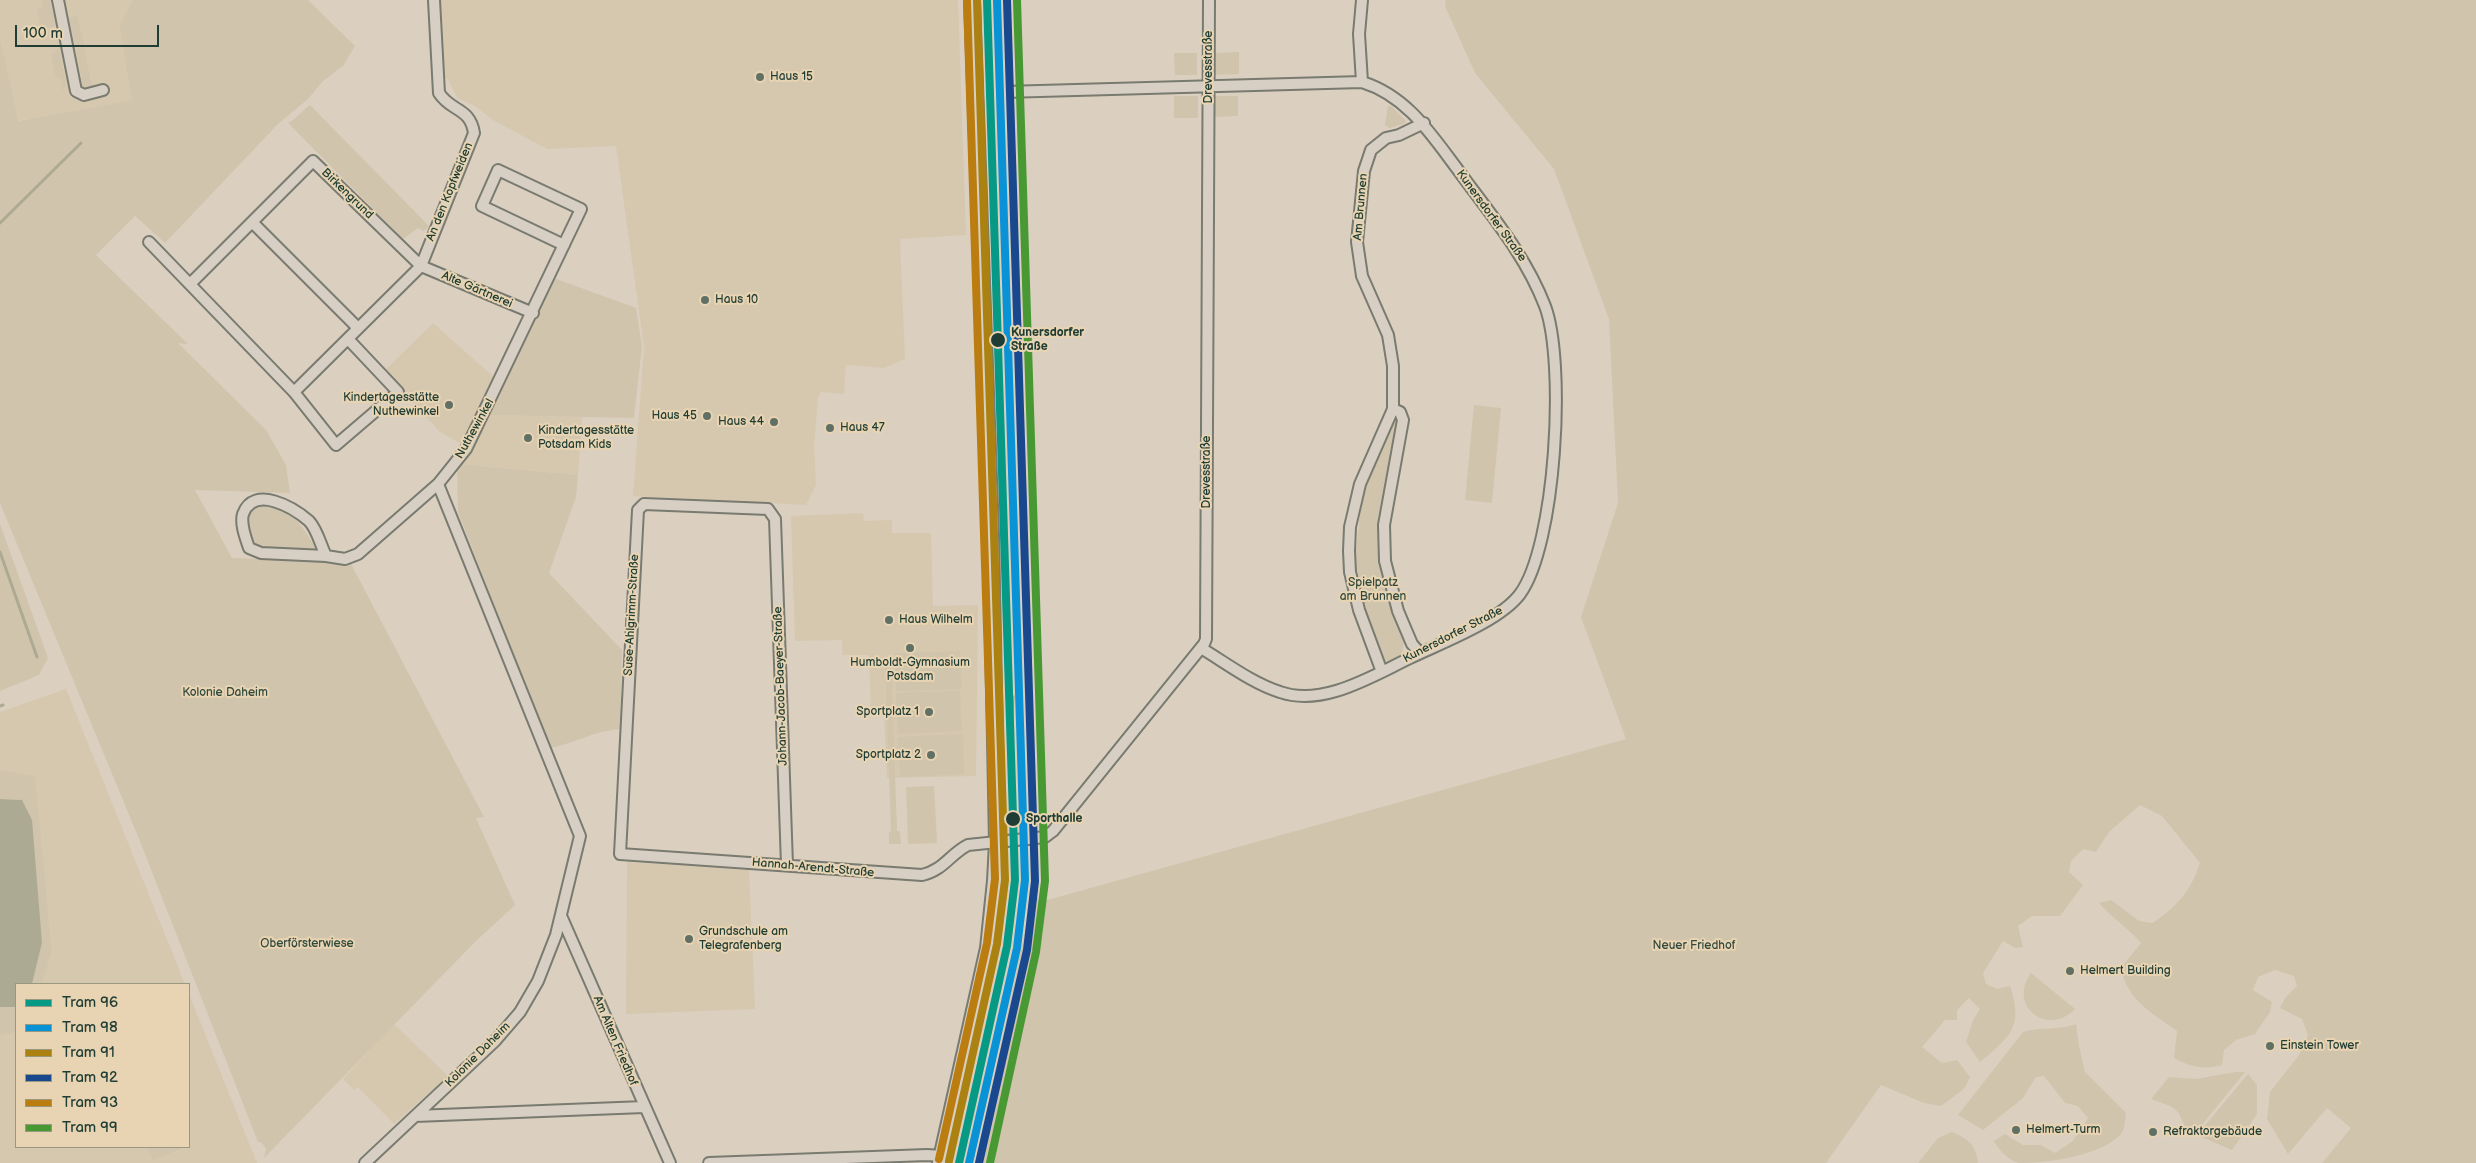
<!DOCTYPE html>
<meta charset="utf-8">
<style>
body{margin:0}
#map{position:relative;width:2476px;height:1163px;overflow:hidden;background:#dbd0bf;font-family:"Balsamiq Sans",sans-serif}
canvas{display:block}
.legend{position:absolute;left:15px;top:983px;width:175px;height:165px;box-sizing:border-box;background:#e8d4b2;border:1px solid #989880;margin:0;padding:6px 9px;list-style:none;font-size:15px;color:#1f3d34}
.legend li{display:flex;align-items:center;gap:10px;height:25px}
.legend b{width:25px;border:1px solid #989880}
.scale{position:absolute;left:15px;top:25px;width:144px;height:22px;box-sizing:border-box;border:2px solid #1f3d34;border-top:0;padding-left:6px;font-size:15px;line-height:18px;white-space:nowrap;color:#1f3d34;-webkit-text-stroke:4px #e8d4b2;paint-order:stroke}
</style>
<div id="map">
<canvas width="2476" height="1163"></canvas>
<ul class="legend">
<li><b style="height:6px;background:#059986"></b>Tram 96</li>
<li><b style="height:6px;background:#0992d5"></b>Tram 98</li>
<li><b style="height:6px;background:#ab8112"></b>Tram 91</li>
<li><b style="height:6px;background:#19488e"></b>Tram 92</li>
<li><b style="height:6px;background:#bb7d10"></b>Tram 93</li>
<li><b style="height:6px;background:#489933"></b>Tram 99</li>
</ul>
<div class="scale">100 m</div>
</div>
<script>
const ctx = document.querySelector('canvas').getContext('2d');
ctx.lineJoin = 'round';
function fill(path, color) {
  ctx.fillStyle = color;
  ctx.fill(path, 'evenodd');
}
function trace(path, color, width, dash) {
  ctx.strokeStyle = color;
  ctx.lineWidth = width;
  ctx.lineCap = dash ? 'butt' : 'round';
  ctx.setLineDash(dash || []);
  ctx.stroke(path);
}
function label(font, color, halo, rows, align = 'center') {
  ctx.font = font + ' "Balsamiq Sans",sans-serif';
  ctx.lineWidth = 4;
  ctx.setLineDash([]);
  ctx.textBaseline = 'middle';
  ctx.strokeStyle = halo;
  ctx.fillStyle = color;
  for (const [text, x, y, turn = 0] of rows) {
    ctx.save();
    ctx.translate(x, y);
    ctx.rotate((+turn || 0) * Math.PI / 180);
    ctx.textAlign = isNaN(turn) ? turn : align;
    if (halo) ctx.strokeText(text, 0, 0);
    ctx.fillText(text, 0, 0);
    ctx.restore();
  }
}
fill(new Path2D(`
 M0 0H133L119 26 132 100 17 121 0 38Z
 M427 0H958L966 235 900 239 905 359 884 368 846 365 844 394 821 392 818 398 814 446 816 485 806 505 633 496 644 347 616 146 547 149 493 120 475 106 457 98 448 79 432 78Z
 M433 323 496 379 463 445 440 432 384 371Z
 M487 415 582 417 578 475 457 464Z
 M863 513 864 521 892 520V533H931L933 606 978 605 976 776 887 778 884 716H871L869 655H842V640L795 641 791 516Z
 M66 689 185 984H42L52 951 35 777 0 770V712Z
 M627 862 749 870 755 1009 626 1014Z
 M189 994 257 1163H0V1036L16 1032V1147H189Z
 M394 1024 448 1076 394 1124 358 1087 354 1090 343 1079Z`), '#d5c8af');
fill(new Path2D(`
 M42 0H50L55 26 40 28 37 8 43 7Z
 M133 0H308L355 46 343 66 323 81 308 99 278 124 165 243 135 216 96 255 188 344 178 343 266 430 286 465 290 493 195 490 232 558 350 562 484 817 476 818 515 905 475 942 264 1158 266 1149 262 1143 258 1142 139 839 0 503V38L18 121 132 100 119 26Z
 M1446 0H2476V1163H2322L2351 1128 2327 1108 2288 1154 2267 1119 2270 1092 2299 1055 2308 1035 2302 1019 2280 1008 2285 998 2297 986 2294 976 2275 970 2258 977 2253 990 2272 1002 2270 1012 2255 1034 2236 1040 2224 1050 2222 1065C2203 1070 2191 1067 2174 1058L2177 1031C2152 1013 2127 1000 2121 968L2141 943C2128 928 2112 918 2099 903L2111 900 2139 921 2153 923C2177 906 2191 891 2200 863L2162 816 2140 805 2109 832 2096 852 2083 849 2071 861 2069 872 2083 885 2060 916H2032L2018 926 2023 947 2015 948 2003 941 1983 973 1986 984 1997 989 2010 986C2024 1027 2010 1037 1980 1062L1966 1042 1973 1020 1980 1009 1969 998 1957 1010V1020H1945L1922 1047 1942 1063 1957 1060 1970 1077 1964 1089 1941 1106 1924 1103 1881 1085 1826 1163H976L1033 894 1044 901 1626 739 1581 617 1618 503 1609 319 1554 169 1475 73 1445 6Z
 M77 15 84 45 75 46 72 32 68 33V19Z
 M84 47 91 82 98 89C87 90 82 89 75 79L82 78 76 49Z
 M55 49H59L66 84 63 91 60 78 56 79 51 54 56 53Z
 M1239 52V74L1213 75V53Z
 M1174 53H1197V75H1175Z
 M1174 96H1198V118H1174Z
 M1213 96H1238V116L1213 117Z
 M310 105 426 223 429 227 423 231 418 228 403 239 288 123C298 118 301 111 310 105Z
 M1388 106H1391L1406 121 1404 124 1389 128 1385 125Z
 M551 277 636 308 642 346 634 418 487 415Z
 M1474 405 1501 408 1492 503 1465 500Z
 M1390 420 1398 422 1384 492 1379 528 1391 600 1404 642 1402 654 1390 662 1382 660 1362 610 1354 569 1363 487Z
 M457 464 578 475 576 497 549 573 622 650 621 729C593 731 576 743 550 748L458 512Z
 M267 503C297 512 300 525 317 549 303 551 266 555 255 544 249 538 248 527 247 518L256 507Z
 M0 524 48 658 39 675 0 691Z
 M960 651 962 689 896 691 895 653Z
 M885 659H891L897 831H900L901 844H889V832L891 831Z
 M960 691 962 731 898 734 896 693Z
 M963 734 964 774 900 777 898 737Z
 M0 770 35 776 52 951 42 984H32L42 943 22 800 0 799Z
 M934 786 937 843 908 844 906 787Z
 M2031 973 2075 1009C2047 1038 2007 1005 2031 973Z
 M16 1006V1032L0 1036V1007Z
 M2076 1024 2079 1046 2085 1072 2126 1113C2125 1120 2125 1130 2120 1135 2100 1156 2047 1163 2019 1163 2009 1161 1998 1149 1994 1141L2005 1134 2023 1145H2041L2055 1153 2073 1141 2088 1118 2078 1106 2065 1103 2044 1076 2036 1077 2023 1098 1983 1130 1958 1115 2023 1032C2041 1026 2059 1031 2076 1024Z
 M2235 1072H2245L2197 1131 2188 1132 2178 1112 2170 1106 2151 1099 2169 1077 2196 1079Z
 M2248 1074 2257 1085V1114L2232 1150 2197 1135Z
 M1952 1132C1968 1139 1976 1144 1978 1163H1918L1938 1138Z
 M147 1147H179L180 1149 153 1160Z`), '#d0c4ac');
fill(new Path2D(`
 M0 799 22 800 32 820 42 943 32 984H16L15 1007H0Z`), '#adaa93');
trace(new Path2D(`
 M0 223 81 143
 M0 552 37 657
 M0 706 3 705`), '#adaa93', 3);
const minor = new Path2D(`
 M58 0 76 91 84 95 103 90
 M1001 0 1029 839
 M1362 82 1359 34 1362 0
 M1004 92 1362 82C1407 96 1431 134 1458 170 1490 214 1525 254 1545 306 1566 362 1556 545 1520 594 1500 621 1441 643 1410 658 1372 676 1323 707 1280 692 1252 683 1226 663 1201 648
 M252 222 358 328
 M149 242 294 392 336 445 398 392 348 339
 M190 284 313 161 421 266 533 313
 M294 392 421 266 474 133C470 107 451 112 439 93L434 0
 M1393 409 1400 412 1403 420 1384 525 1385 561 1398 611 1412 644 1420 653
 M326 556 261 553 249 548C246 539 240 524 243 514 254 484 294 508 309 521 317 529 321 546 326 556L345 559 358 554 438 484 466 449 581 209 498 170 482 206 564 245
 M1382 672 1359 610 1350 572 1349 551 1350 527 1360 484 1393 409V366L1388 335 1362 276 1357 242 1364 171 1371 150 1386 138 1399 135 1424 123
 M787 865 775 519 768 509 644 504 638 510 620 854 922 875C944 870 950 854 968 845L1045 837 1053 831 1204 644 1206 639 1209 0
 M562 918 670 1163
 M415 1116 644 1107
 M365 1163 495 1041 520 1012 538 981 556 935 580 836 438 484
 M709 1163 927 1155 942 1156`);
const major = new Path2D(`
 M940 1163 988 948 995 881 997 843 991 535 972 0`);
trace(minor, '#797a70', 14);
trace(major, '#797a70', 18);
trace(minor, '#d7cfc3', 10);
trace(major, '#d7cfc3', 14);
trace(new Path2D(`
 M1012 730 1014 696`), '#9b9a90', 1);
trace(new Path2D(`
 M959 1163 1007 946 1015 880 987 0`), '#059986', 8);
trace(new Path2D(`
 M969 1163 1017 948 1025 880 997 0`), '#0992d5', 8);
trace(new Path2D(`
 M949 1161 997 944 1005 880 977 0`), '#ab8112', 8);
trace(new Path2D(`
 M979 1163 1027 950 1035 881 1007 0`), '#19488e', 8);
trace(new Path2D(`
 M939 1159 987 943 995 879 967 1`), '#bb7d10', 8);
trace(new Path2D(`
 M990 1163 1036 952 1045 881 1017 0`), '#489933', 8);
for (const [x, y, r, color] of [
 [760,77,5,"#617065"],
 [705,300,5,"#617065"],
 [998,340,8,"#1f3d34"],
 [449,405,5,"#617065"],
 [707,416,5,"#617065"],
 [774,422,5,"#617065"],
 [830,428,5,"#617065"],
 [528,438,5,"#617065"],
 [889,620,5,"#617065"],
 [910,648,5,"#617065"],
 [929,712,5,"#617065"],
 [931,755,5,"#617065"],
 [1013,819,8,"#1f3d34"],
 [689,939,5,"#617065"],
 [2070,971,5,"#617065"],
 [2270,1046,5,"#617065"],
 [2016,1130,5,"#617065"],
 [2153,1132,5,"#617065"]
]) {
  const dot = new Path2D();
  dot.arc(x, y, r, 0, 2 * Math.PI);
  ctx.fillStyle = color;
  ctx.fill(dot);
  trace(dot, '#e8d4b2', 2);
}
label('12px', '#1f3d34', '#e8d4b2', [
 ["Drevesstraße",1209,67,-90],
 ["An den Kopfweiden",450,192,-68],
 ["Birkengrund",347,194,44],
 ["Am Brunnen",1361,207,-85],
 ["Kunersdorfer Straße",1491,216,54],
 ["Alte Gärtnerei",477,290,23],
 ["Nuthewinkel",475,429,-61],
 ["Drevesstraße",1207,472,-90],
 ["Suse-Ahlgrimm-Straße",632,615,-87],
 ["Kunersdorfer Straße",1453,635,-27],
 ["Johann-Jacob-Baeyer-Straße",781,686,-92],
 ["Hannah-Arendt-Straße",813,868,5],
 ["Am Alten Friedhof",615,1041,67],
 ["Kolonie Daheim",478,1055,-45]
]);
label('12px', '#1f3d34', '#e8d4b2', [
 ["Haus 15",770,77],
 ["Haus 10",715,300],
 ["Kindertagesstätte",439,398,"right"],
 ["Nuthewinkel",439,412,"right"],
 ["Haus 45",697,416,"right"],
 ["Haus 44",764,422,"right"],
 ["Haus 47",840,428],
 ["Kindertagesstätte",538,431],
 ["Potsdam Kids",538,445],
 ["Haus Wilhelm",899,620],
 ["Humboldt-Gymnasium",910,663,"center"],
 ["Potsdam",910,677,"center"],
 ["Sportplatz 1",919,712,"right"],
 ["Sportplatz 2",921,755,"right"],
 ["Grundschule am",699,932],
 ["Telegrafenberg",699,946],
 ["Helmert Building",2080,971],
 ["Einstein Tower",2280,1046],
 ["Helmert-Turm",2026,1130],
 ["Refraktorgebäude",2163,1132]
], 'left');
label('bold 12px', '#1f3d34', '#e8d4b2', [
 ["Kunersdorfer",1011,333],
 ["Straße",1011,347],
 ["Sporthalle",1026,819]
], 'left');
label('12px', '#304a3e', '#e8d4b2', [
 ["Spielpatz",1373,583],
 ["am Brunnen",1373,597],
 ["Kolonie Daheim",225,693],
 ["Oberförsterwiese",307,944],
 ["Neuer Friedhof",1694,946]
]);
</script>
